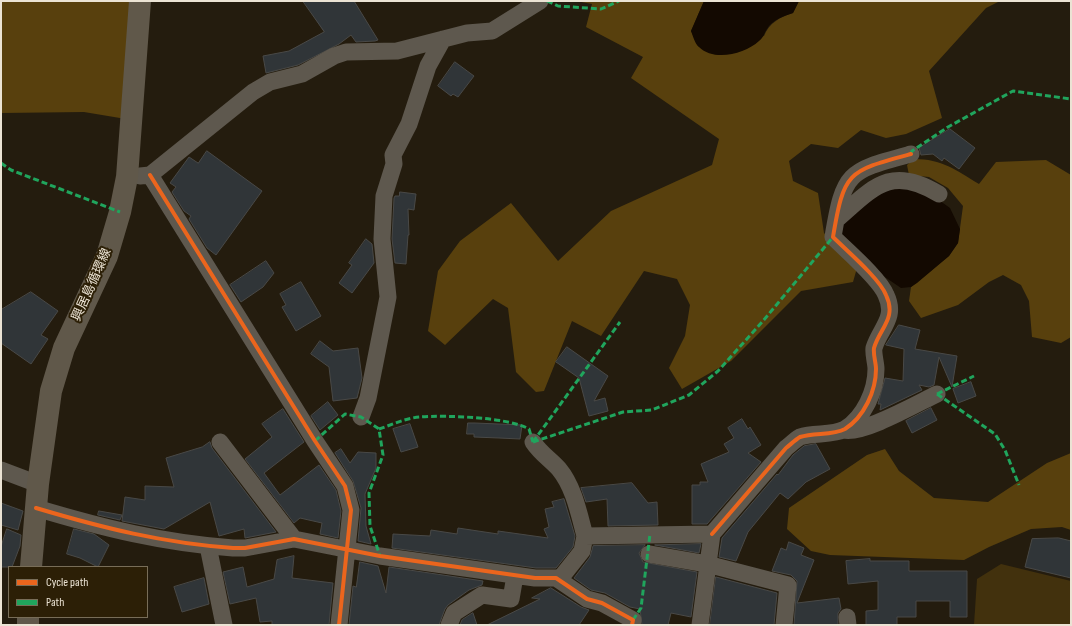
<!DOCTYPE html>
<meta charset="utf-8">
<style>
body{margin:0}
#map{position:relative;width:1072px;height:626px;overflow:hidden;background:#241c0e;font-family:"Sofia Sans Condensed",sans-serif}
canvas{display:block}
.frame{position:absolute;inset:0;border:2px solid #ebe3d4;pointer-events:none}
.legend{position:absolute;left:8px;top:566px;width:140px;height:52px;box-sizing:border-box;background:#2c1f06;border:1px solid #786d58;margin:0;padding:5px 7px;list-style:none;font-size:12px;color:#ebe3d4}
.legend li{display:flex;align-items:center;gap:8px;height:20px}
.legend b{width:20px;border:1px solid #786d58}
</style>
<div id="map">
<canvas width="1072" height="626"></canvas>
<div class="frame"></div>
<ul class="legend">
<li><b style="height:5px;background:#eb651d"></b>Cycle path</li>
<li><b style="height:5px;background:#20a55d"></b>Path</li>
</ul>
</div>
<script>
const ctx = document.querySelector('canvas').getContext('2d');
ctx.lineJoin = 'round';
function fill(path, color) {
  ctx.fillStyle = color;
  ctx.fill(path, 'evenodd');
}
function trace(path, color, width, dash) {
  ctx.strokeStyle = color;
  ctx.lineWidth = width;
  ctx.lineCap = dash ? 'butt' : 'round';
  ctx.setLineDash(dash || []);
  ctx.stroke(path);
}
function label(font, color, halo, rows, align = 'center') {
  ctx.font = font + ' "Sofia Sans Condensed","Noto Sans JP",sans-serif';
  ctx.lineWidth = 4;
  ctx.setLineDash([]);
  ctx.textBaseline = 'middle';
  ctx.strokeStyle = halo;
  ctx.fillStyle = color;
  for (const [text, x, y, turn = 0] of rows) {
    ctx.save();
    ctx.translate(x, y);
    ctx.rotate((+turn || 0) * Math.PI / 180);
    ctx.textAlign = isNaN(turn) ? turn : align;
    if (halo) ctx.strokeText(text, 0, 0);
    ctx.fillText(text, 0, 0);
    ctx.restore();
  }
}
fill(new Path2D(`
 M1001 564 1071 581V625H974L977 579Z`), '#42310d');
fill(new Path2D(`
 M1 1H149L138 121 84 112 1 113Z
 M576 1H704L691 31 699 47 764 36C769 23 780 17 793 13L799 1H1000L986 8 929 71 942 118 906 134 886 138 861 130 838 148 811 144 789 161 793 181 818 193 824 233 857 268 853 282 801 291 731 361 682 389 669 368 685 336 690 305 677 279 644 271 601 336 572 321 544 391 536 392 516 372 508 308 493 299 445 345 428 331 438 271 460 241 511 203 558 261 611 211 712 165 719 139 631 78 643 57 586 27 592 4Z
 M914 159C942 159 956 170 979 184L996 162 1046 160 1071 175V337L1061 343 1032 337 1029 301 1021 285 1003 275 989 282 958 305 921 318 909 301 911 287 949 256 958 243 963 206 948 188 929 177 909 175 907 165Z
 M885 449 899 471 934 498 988 502 1047 463 1071 453V530L1062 527 1031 529 989 547 964 560 830 555 811 551 787 529 789 508 867 455Z`), '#58400d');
fill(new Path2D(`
 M704 1H799L793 13C784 16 772 20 767 29 764 33 764 37 759 41 745 54 714 62 699 47 695 44 693 36 691 31Z
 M897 186 936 198 950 208 960 229 958 243 949 256 917 283 911 287 901 288 882 275 839 231 843 221 880 189Z`), '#130901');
const building = new Path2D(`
 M303 1H354L378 40 375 41 356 42 351 35 339 44 298 65 266 73 263 56 289 51 324 32Z
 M455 62 474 76 458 97 453 94 451 96 438 86Z
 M950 129 975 148 959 169 944 158 942 161 933 154 921 155 919 148Z
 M207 151 262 191 216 255 207 248 189 219 191 216 184 211 172 192 176 187 170 183 189 157 198 163Z
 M400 192 416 194 414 210 408 209 409 235H408L406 264 395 263 392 239 394 198 395 196H399Z
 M366 239 372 244 374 263 352 293 339 283 352 265 349 263Z
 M266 261 274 273 263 287 241 302 230 285Z
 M301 282 321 316 296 331 282 307 286 305 280 294Z
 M31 292 58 311 41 335 48 339 31 364 1 343V310Z
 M899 325 920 330 915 349 957 356 952 387 939 357 934 385 929 387 919 385 922 390 880 410 881 404H878L885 378 903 381 904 349 886 345Z
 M320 341 333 351 358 348 362 378 357 398 333 401 329 367 311 354Z
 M567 347 608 376 594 401 605 398 608 411 589 416 579 378 556 362Z
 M971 382 976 396 958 403 953 389Z
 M328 402 338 415 320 430 311 416Z
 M931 408 937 420 912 433 906 421Z
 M283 409 304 442 264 473 280 495 319 465 336 490 341 511 338 538 320 534 322 523 300 518 294 523 245 459 272 437 262 424Z
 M742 419 748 429 750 427 761 445 748 453 761 462 707 524H692V485H700V482H708L701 464 729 452 724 444 734 438 728 428Z
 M468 423H475L522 425 520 439 499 438 474 437V434H467Z
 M410 424 418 447 401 452 393 429Z
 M210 442 212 448 276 532 245 538 244 529 219 536 210 502 164 529 122 521 125 497 145 500V486L174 487 166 458 202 447Z
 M816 444 830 469 806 482 788 499 780 493 748 532 736 561 719 557 722 538 777 474 778 475 793 455 804 446Z
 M341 449 350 463 358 452 376 453V468L365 494 366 526 371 544 358 541 361 508 353 481 335 453Z
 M632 483 648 503 657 502 658 525 608 526 607 499 586 502 581 488Z
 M564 499 575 536 573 547 556 568H536L392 548 393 534 430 536 431 530 457 534 458 528 498 534V531L548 538 544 529 549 527 545 509 554 507 552 502Z
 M1 503 23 511 18 530 1 525Z
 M99 511 122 515 120 520 98 515Z
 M7 529 21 535 20 546 12 567H1V547Z
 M74 529 94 534 109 545 98 567 80 558 67 554Z
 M1059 538 1071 541V578L1025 567 1032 539Z
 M789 542 804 548 801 555 814 560 797 603 839 598 841 609 838 613V625H794L797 581 791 575 772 571 781 548 786 550Z
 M701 544 699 553 655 545Z
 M645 545 639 553 643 562 697 572 691 617 671 613 668 625H642L640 609 630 607 605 593 591 590 574 578 590 557 593 546Z
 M294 556 292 578 333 583 329 625H272V621L260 622 256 598 230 604 223 572 243 567 247 587 274 579 277 560Z
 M870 559V561H909V571H967V617H950V601H916V617H897V625H866V611L878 610V581L848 584 846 561Z
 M360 562 378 566 386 593 389 567 483 581 482 585 469 590 448 605 445 609 439 625H349L353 586 356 587Z
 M716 577 777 593 774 625H710Z
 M204 578 209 604 182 612 174 587Z
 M551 588 581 607 589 610 579 625H487L540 599 532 598Z
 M473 613 477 625H460L462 620Z`);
fill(building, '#303538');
trace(building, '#494947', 1);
trace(new Path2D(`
 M150 175 315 441 345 486 351 510 339 625
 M140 176 150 175 253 92 270 82 302 74 334 56 346 52 397 51 467 33 492 31 540 1
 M836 220C873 188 890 164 939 194
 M361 417 368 398 388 297 382 239 384 196 394 164 393 155 409 124 428 66 443 39
 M844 430C862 435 918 403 937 394
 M220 442 294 539
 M533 442C541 454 550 459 559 469 574 487 579 514 585 536
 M1 470 38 484
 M36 508C103 528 163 543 233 548H245L294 539 380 556 535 578H556L587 599 602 603 633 620 632 625
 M712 534 786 448C790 445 795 440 800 437 814 432 832 436 845 429 864 417 876 391 876 369 876 363 873 354 874 348 880 328 897 318 886 295 880 279 846 250 833 237 844 171 848 171 911 154
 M208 546 224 625
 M649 554 707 564 788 585 784 625
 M559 580 582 551 585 536 712 534 700 625
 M847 617 848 625
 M449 625 454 613 482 595 511 599 515 576`), '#5e584e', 17);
trace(new Path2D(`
 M31 567 38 484 51 391 64 348 107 256 120 212 127 177 140 1
 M28 625V617`), '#60584a', 22);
trace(new Path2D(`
 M547 1 558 6 601 9 619 1
 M911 154 912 151 948 127 1013 91 1071 99
 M1 163 11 170 120 212
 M937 394 995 434 1005 450 1019 485
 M937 394 974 376
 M379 429C391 425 406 418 420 417 445 415 508 417 529 429L533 442
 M315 441 345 414 361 417 379 429 383 455 369 493 370 526 380 556
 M533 442 623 412 652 410 689 395 718 371 763 321 833 237
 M533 442 620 322
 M633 620 641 608 650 534`), '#20a55d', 3, [6, 3]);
trace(new Path2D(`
 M150 175 315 441 345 486 351 510 339 625
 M36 508C103 528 163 543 233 548H245L294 539 380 556 535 578H556L587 599 602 603 633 620 632 625
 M712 534 786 448C790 445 795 440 800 437 814 432 832 436 845 429 864 417 876 391 876 369 876 363 873 354 874 348 880 328 897 318 886 295 880 279 846 250 833 237 844 171 848 171 911 154`), '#eb651d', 4);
label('13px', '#ebe3d4', '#2c1f06', [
 ["興居島循環線",92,285,-66]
]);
</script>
